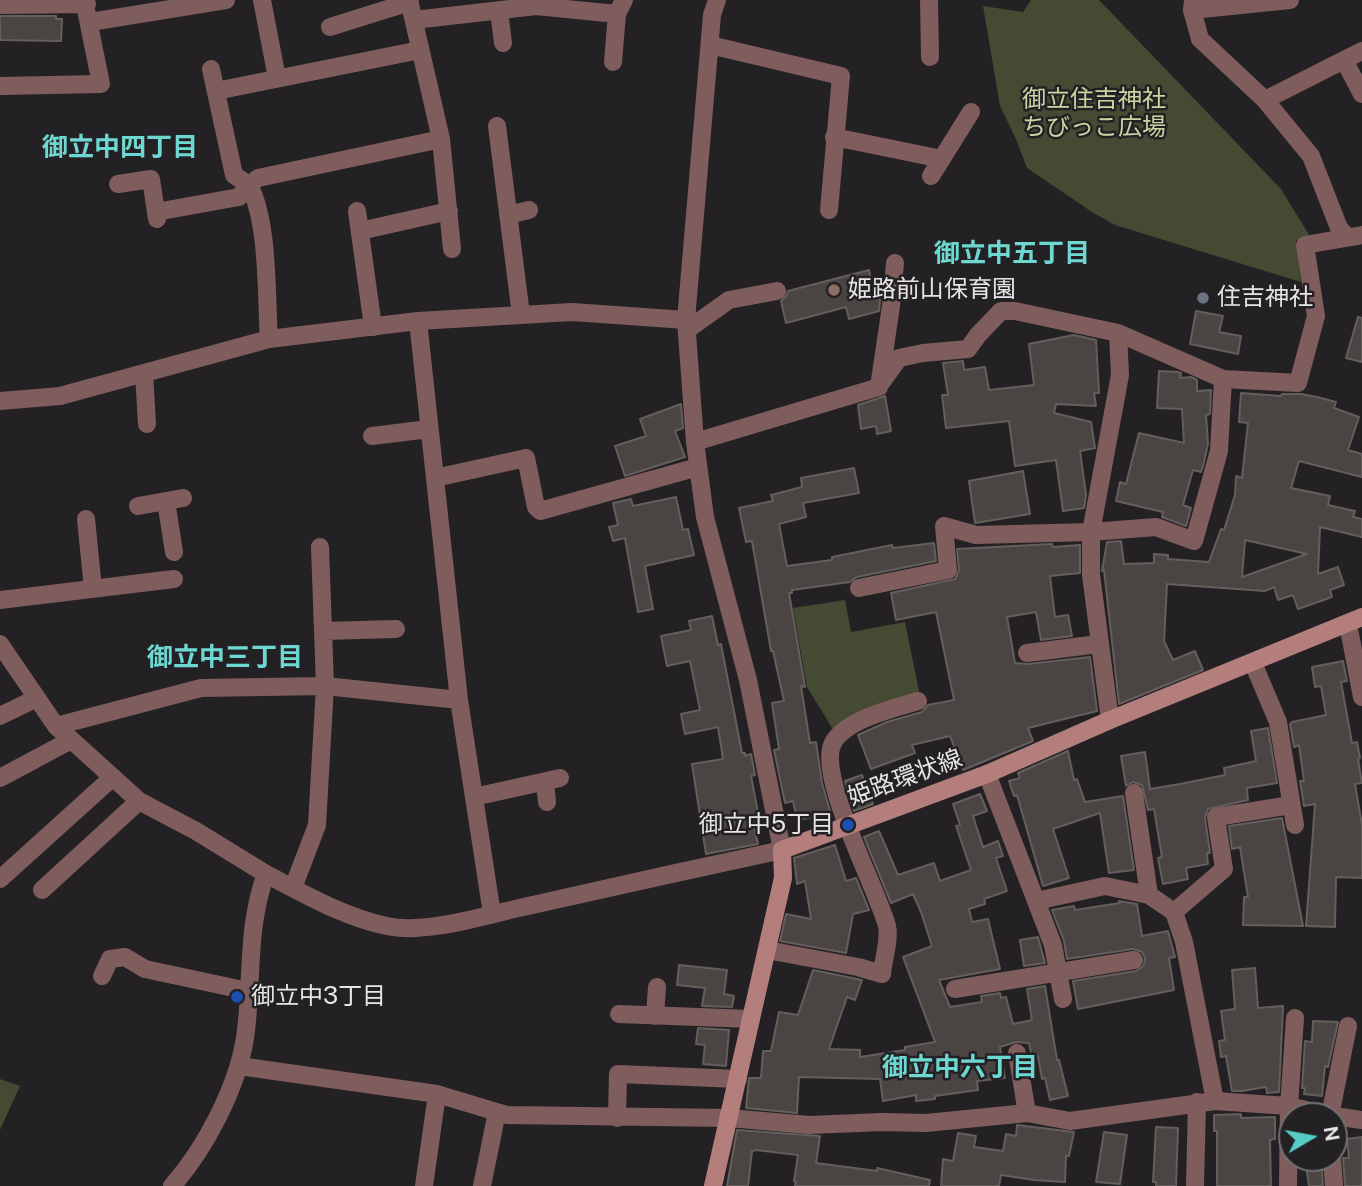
<!DOCTYPE html>
<meta charset="utf-8">
<style>
body{margin:0}
#map{position:relative;width:1362px;height:1186px;overflow:hidden;background:#242125;font-family:"Public Sans",sans-serif}
canvas{display:block}
.north{position:absolute;left:1278px;top:1102px;width:70px;height:70px;box-sizing:border-box;background:#242125;border:2px solid #726f73;border-radius:50%;rotate:80deg;font-size:19px;font-weight:700;line-height:28px;text-align:center;color:#e6e4e7}
.north::after{content:'';display:block;margin:auto;width:24px;height:32px;background:#55cdc6;clip-path:polygon(50% 0,100% 100%,50% 72%,0 100%)}
</style>
<div id="map">
<canvas width="1362" height="1186"></canvas>
<div class="north">N</div>
</div>
<script>
const ctx = document.querySelector('canvas').getContext('2d');
ctx.lineJoin = 'round';
function fill(path, color) {
  ctx.fillStyle = color;
  ctx.fill(path, 'evenodd');
}
function trace(path, color, width, dash) {
  ctx.strokeStyle = color;
  ctx.lineWidth = width;
  ctx.lineCap = dash ? 'butt' : 'round';
  ctx.setLineDash(dash || []);
  ctx.stroke(path);
}
function label(font, color, halo, rows, align = 'center') {
  ctx.font = font + ' "Public Sans","Noto Sans JP",sans-serif';
  ctx.lineWidth = 5;
  ctx.setLineDash([]);
  ctx.textBaseline = 'middle';
  ctx.strokeStyle = halo;
  ctx.fillStyle = color;
  for (const [text, x, y, turn = 0] of rows) {
    ctx.save();
    ctx.translate(x, y);
    ctx.rotate((+turn || 0) * Math.PI / 180);
    ctx.textAlign = isNaN(turn) ? turn : align;
    if (halo) ctx.strokeText(text, 0, 0);
    ctx.fillText(text, 0, 0);
    ctx.restore();
  }
}
fill(new Path2D(`
 M1031 0H1099L1281 189 1311 238 1296 240 1301 282 1115 225 1092 212 1027 168 1016 139 1000 106 983 6 1023 12Z
 M845 600 851 632 905 622 920 696 834 731 807 687 793 608Z
 M0 1079 20 1086 0 1130Z`), '#454a32');
const building = new Path2D(`
 M0 16H56V19H62L61 41 0 40Z
 M869 270 871 280 876 278 880 301 879 311 849 319 846 307 786 323 781 301 787 295 788 291Z
 M1196 311 1223 316 1219 332 1241 336 1238 354 1190 344Z
 M1358 317 1362 318V362L1346 358Z
 M1074 335 1096 340 1099 393H1094L1096 406 1056 404 1054 413 1091 422 1095 448 1080 451 1086 495 1084 508 1063 511 1056 460 1015 466 1009 421 946 428 942 395H948L943 363 963 361 964 370 985 367 989 390 1034 385 1029 344Z
 M1159 371 1178 372 1181 373 1180 378 1191 377 1197 380V391L1211 390 1210 414 1206 415 1208 444 1203 466 1201 472 1193 470 1183 505 1191 508 1186 526 1162 517 1163 512 1116 501 1120 482 1126 484 1139 433 1184 443 1182 409 1157 408Z
 M1241 393 1281 396 1282 394H1301L1317 397 1336 402 1334 408 1359 417 1348 450 1362 454V477L1299 461 1291 488 1330 496 1328 505 1355 511 1353 517 1362 519V537L1320 527 1318 574 1338 567 1344 585 1330 590 1332 597 1298 609 1293 595 1278 600 1274 587 1265 591 1167 584 1164 641 1173 660 1195 651 1203 670 1119 704 1104 570 1102 571 1107 542 1121 541 1124 564 1154 563V554L1168 555V559L1209 562 1221 529 1224 530 1235 495 1236 476 1242 478 1248 423 1239 422ZM1245 540 1307 554 1242 577Z
 M885 396 891 431 877 434 876 426 861 429 858 405Z
 M681 404 683 428 675 431 685 457 625 476 615 446 646 436 640 419Z
 M854 468 859 493 803 503 806 517 779 524 787 566 832 560V557L892 545 893 548 934 543 936 561 857 577 850 582 792 590V593H789L805 687 801 686 810 743 816 742 822 783 831 814 797 820 793 801 785 803 774 750 779 749 772 703 784 701 773 651H771L752 541 746 542 739 508 773 501 771 495 802 487 801 478Z
 M1023 471 1030 514 975 523 969 481Z
 M676 497 683 530 688 529 694 555 645 566 653 609 638 612 625 538 613 541 609 527 618 525 613 503 631 499 633 506Z
 M1052 544 1053 547 1080 545V573L1050 576 1055 617 1068 615 1072 636 1041 640 1036 612 1007 617 1015 663 1028 664 1090 657 1097 711 1028 728 1033 741 963 770 950 736 912 745 915 753 871 769 858 735 887 722 922 712 928 705 954 700 936 612 896 620 891 593 955 579 959 570 957 549Z
 M712 616 718 645 721 644 742 753H745V756L751 754 755 775 751 776 760 823 753 824 758 844 706 854 692 764 723 759 718 727 685 734 681 714 700 710 690 661 667 666 661 636 691 630 689 621Z
 M1343 661 1347 681 1341 682 1352 743 1357 742 1360 758 1358 759 1362 783 1355 784 1362 825V878L1336 877 1335 927 1306 926 1315 804 1304 806 1300 781H1304L1299 745 1294 747 1290 724 1292 722 1326 715 1321 686 1315 687 1312 667Z
 M1268 728 1277 783 1247 788 1248 800 1208 809 1205 818 1210 853H1207L1208 864 1186 868 1188 879 1163 884 1158 858 1162 857 1154 809 1148 810 1142 785 1133 782 1126 786 1121 756 1145 752 1150 789 1180 784 1225 775 1224 768 1256 761 1251 731Z
 M1068 751 1074 780 1077 779 1085 802 1123 796 1134 870 1109 873 1100 813 1053 829 1069 878 1043 886 1017 795 1014 796 1009 781 1020 778 1018 773Z
 M862 775 873 804 854 811 845 781Z
 M980 794 987 811 973 816 983 847 998 841 1003 856 996 858 1007 891 984 899 985 904 969 909 972 922 988 919 1000 969 939 980 950 1007 982 1002 981 996 1000 993 1001 998 1006 997 1013 1024 1032 1020 1027 989 1045 986 1057 1060H1059L1068 1096 1050 1100 1045 1078 1042 1079 1038 1056 1032 1057 1029 1043 1016 1042 1000 1047 1005 1078 977 1081 978 1090 935 1096V1099L916 1101V1095L883 1101 880 1079 799 1077 797 1113 746 1108 749 1078H761L763 1051H771L779 1012 798 1015 813 970 862 980 855 1000 847 997 829 1049 860 1050V1057L905 1050V1047L935 1042 903 957 932 946 921 912 913 894 891 903 864 837 879 831 898 875 934 863 940 881 971 870 956 826 960 825 953 804Z
 M1282 818 1303 926 1243 925 1244 897H1248L1240 847 1232 849 1229 826Z
 M835 845 846 881 856 878 869 910 853 914 846 953 780 941 786 914 811 919 805 881 797 884 794 858Z
 M1119 901 1137 904 1142 936 1168 931 1175 957 1169 958 1174 990 1078 1009 1073 981 1136 971 1144 965 1145 958 1142 952 1133 949 1067 959 1064 941 1052 910 1074 906 1075 910 1120 903Z
 M1038 937 1045 963 1024 966 1020 940Z
 M679 965 727 970 724 994 734 996 732 1007 702 1006 705 988 677 985Z
 M1255 968 1258 1008 1283 1006 1279 1092 1267 1093 1266 1087 1242 1091H1232L1226 1056 1221 1057 1219 1041 1225 1040 1221 1011 1235 1009 1232 970Z
 M1313 1021 1338 1022 1328 1067 1325 1066 1322 1096 1304 1094 1305 1088H1302L1305 1041 1312 1042Z
 M698 1028 729 1030 726 1066 703 1064 705 1045 696 1044Z
 M1241 1114V1118L1275 1117V1139L1270 1140 1271 1186H1217V1131H1214V1115Z
 M1017 1125 1074 1132 1069 1156H1066L1065 1182 1034 1180 1001 1175 999 1186H941L943 1159 953 1161 958 1133 976 1136 974 1147 1003 1151 1006 1134 1016 1136Z
 M1156 1127 1178 1128 1176 1186H1156V1182H1153Z
 M737 1130 820 1136 816 1163 877 1171V1168L930 1180 929 1186H795L796 1182 794 1181 798 1155 756 1150 752 1151 748 1186H727Z
 M1104 1132 1127 1135 1120 1184 1096 1182Z
 M1362 1137V1186H1345L1343 1158H1349L1347 1139Z
 M1305 1158H1321L1323 1186H1309Z`);
fill(building, '#4a4442');
trace(building, '#645e5c', 2);
trace(new Path2D(`
 M262 0 277 78
 M929 0 930 57
 M1193 0 1192 10 1290 0
 M0 5 87 4
 M1192 10 1200 39 1265 100 1311 156 1339 228 1347 237
 M499 11 503 43
 M414 20 536 6 617 14
 M90 22 226 0
 M330 27 410 2
 M710 45 841 76 829 210
 M1362 51 1344 60 1362 94
 M613 62 617 14 624 0
 M0 86 101 84 84 0
 M216 91 420 50
 M1265 100 1344 60
 M497 126 521 315
 M834 137 942 159
 M441 139 452 249
 M931 176 971 112
 M118 184 151 179 157 219
 M357 211 373 327
 M156 212 239 197 249 185 234 175 211 69
 M508 215 529 210
 M360 231 449 211
 M418 321 459 700 492 914
 M687 330 729 300 777 291
 M269 339C266 295 269 223 249 185L258 178 441 139 409 0
 M144 373 147 424
 M881 383 899 358 923 353 968 349 978 335 1001 311H1015L1118 333
 M0 401 60 396 269 339 418 321 572 312 686 320
 M372 436 429 429
 M695 442 879 387 891 306 895 263
 M435 478 526 458 536 507 540 511 698 467
 M166 501 174 552
 M138 506 183 498
 M86 519 93 589
 M859 588 948 570 944 526 976 535 1091 532 1156 527 1194 541 1219 451 1223 379
 M0 600 174 579
 M1348 624 1362 697
 M323 631 396 629
 M0 644 56 726 139 801 196 831 266 874
 M1027 653 1099 644
 M1253 663 1278 722 1295 825
 M0 716 37 698
 M1110 720 1091 575V532L1120 375 1118 333 1223 379 1298 383 1316 316 1305 245 1362 235
 M56 726 201 688 325 686 459 700
 M987 774 1053 945 1063 999
 M0 778 71 740
 M545 782 547 802
 M1134 793 1149 895
 M474 797 560 778
 M0 879 113 777
 M293 888 317 825 325 686 320 547
 M42 890 139 801
 M1036 901 1105 886 1149 895 1174 912 1184 942 1215 1101
 M1174 912 1224 869 1216 817 1291 805
 M767 950 858 967 882 974C883 960 890 940 887 926 877 888 816 775 833 743 845 720 894 708 918 701
 M102 976 110 959 125 957 145 969 248 991
 M955 989 1134 960
 M619 1014 751 1019
 M655 1016 657 987
 M1017 1053 1027 1113
 M239 1066 437 1094
 M1330 1116 1348 1026
 M1334 1116 1362 1120
 M617 1118 618 1074 738 1079
 M1332 1158 1334 1186
 M172 1186C205 1149 237 1088 245 1038 253 983 246 927 266 874 304 894 344 917 387 926 426 935 489 914 528 906 613 887 697 868 782 850L748 680 705 517 695 442 686 320 712 15 717 0
 M424 1186 437 1094 507 1115 729 1118 809 1125 882 1122 926 1123 1027 1113 1070 1121 1215 1101 1289 1106 1331 1116
 M482 1186 497 1112
 M1195 1186 1197 1102
 M1288 1186 1289 1106 1295 1018`), '#7f5d5c', 18);
trace(new Path2D(`
 M713 1186 783 878 782 850 987 774 1110 720 1362 617`), '#b47e7c', 18);
for (const [x, y, r, color] of [
 [834,290,7,"#8d6e63"],
 [1203,298,7,"#6b7280"],
 [848,825,7,"#1a4fb4"],
 [237,997,7,"#1a4fb4"]
]) {
  const dot = new Path2D();
  dot.arc(x, y, r, 0, 2 * Math.PI);
  ctx.fillStyle = color;
  ctx.fill(dot);
  trace(dot, '#242125', 2.5);
}
label('24px', '#cad5a1', '#242125', [
 ["御立住吉神社",1094,100],
 ["ちびっこ広場",1094,128]
]);
label('24px', '#e6e4e7', '#242125', [
 ["姫路前山保育園",848,290],
 ["住吉神社",1217,298],
 ["御立中5丁目",834,825,"right"],
 ["御立中3丁目",251,997]
], 'left');
label('24px', '#e6e4e7', '#242125', [
 ["姫路環状線",905,778,-20]
]);
label('bold 26px', '#6dd8d1', '#242125', [
 ["御立中四丁目",120,148],
 ["御立中五丁目",1012,254],
 ["御立中三丁目",225,658],
 ["御立中六丁目",960,1068]
]);
</script>
